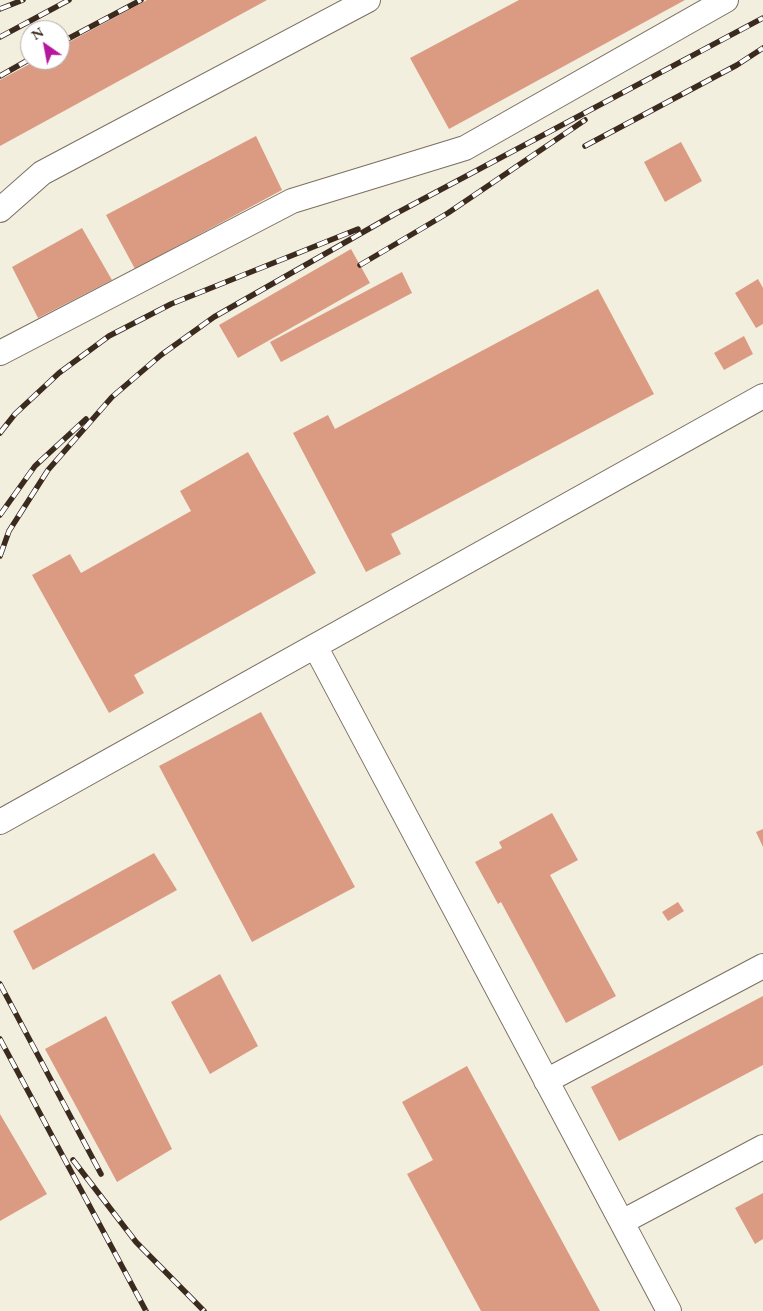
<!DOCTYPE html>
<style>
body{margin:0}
#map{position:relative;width:763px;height:1311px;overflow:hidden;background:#f3efde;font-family:"EB Garamond",serif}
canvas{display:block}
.north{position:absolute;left:20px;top:20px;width:50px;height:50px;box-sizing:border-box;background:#fff;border:1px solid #b1aaa5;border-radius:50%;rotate:327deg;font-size:14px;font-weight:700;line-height:20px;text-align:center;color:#3b2a1e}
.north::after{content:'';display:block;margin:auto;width:18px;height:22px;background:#b5179e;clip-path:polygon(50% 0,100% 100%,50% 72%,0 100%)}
</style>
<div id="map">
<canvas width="763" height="1311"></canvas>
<div class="north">N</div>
</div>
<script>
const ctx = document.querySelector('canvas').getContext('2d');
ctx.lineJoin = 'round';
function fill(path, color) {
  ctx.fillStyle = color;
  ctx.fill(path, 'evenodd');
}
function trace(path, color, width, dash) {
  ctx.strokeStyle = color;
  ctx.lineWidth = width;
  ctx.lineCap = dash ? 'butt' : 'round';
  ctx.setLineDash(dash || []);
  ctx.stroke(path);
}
fill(new Path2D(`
 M147 0H267L0 146V80L37 60H60V47Z
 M519 0H685L449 129 410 58Z
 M256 136 282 190 135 269 106 215Z
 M681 142 702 181 665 202 644 162Z
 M82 228 112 280 38 318 12 267Z
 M351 249 370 283 238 358 219 325Z
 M402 272 412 293 281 362 270 342Z
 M758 279 763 288V324L756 328 735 293Z
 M598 289 654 394 391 534 401 554 366 572 293 433 328 415 335 429Z
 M744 336 753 354 724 370 714 353Z
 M248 452 316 573 134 675 144 693 109 713 32 575 70 554 81 573 191 511 180 491Z
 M261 712 355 887 252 942 159 766Z
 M552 813 578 860 550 875 616 996 566 1023 501 902 498 904 475 862 502 848 499 842Z
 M763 829V847L756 832Z
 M154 853 177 890 33 970 13 931Z
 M678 902 684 911 668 921 662 912Z
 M220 974 258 1046 210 1074 171 1002Z
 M763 996V1065L619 1141 591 1087Z
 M106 1016 172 1149 117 1182 45 1049Z
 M467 1066 600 1311H481L407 1174 433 1160 402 1102Z
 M0 1114 47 1194 0 1221Z
 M763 1193V1239L755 1244 735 1208Z`), '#db9b83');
const minor = new Path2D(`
 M0 210 42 173 368 0
 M0 353 292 201 465 148 726 0
 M315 646 669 1311
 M0 822 763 396
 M546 1081 763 966
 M622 1222 763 1147`);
trace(minor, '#7b6f61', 26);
trace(minor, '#fff', 24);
const rail = new Path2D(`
 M0 9 23 0
 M0 37 69 0
 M60 43 141 0
 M0 76 30 59
 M585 146 737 65 763 48
 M360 265 448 213 585 120
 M0 433 15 414 59 373 109 336 171 304 358 229
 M0 515 35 466 86 419
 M0 556 9 531 48 470 112 397 161 355 214 317 395 214 763 18
 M0 984 101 1174
 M0 1039 146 1311
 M73 1160 136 1242 204 1311`);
trace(rail, '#3b2a1e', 5.5);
trace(rail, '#fff', 4, [11]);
</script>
